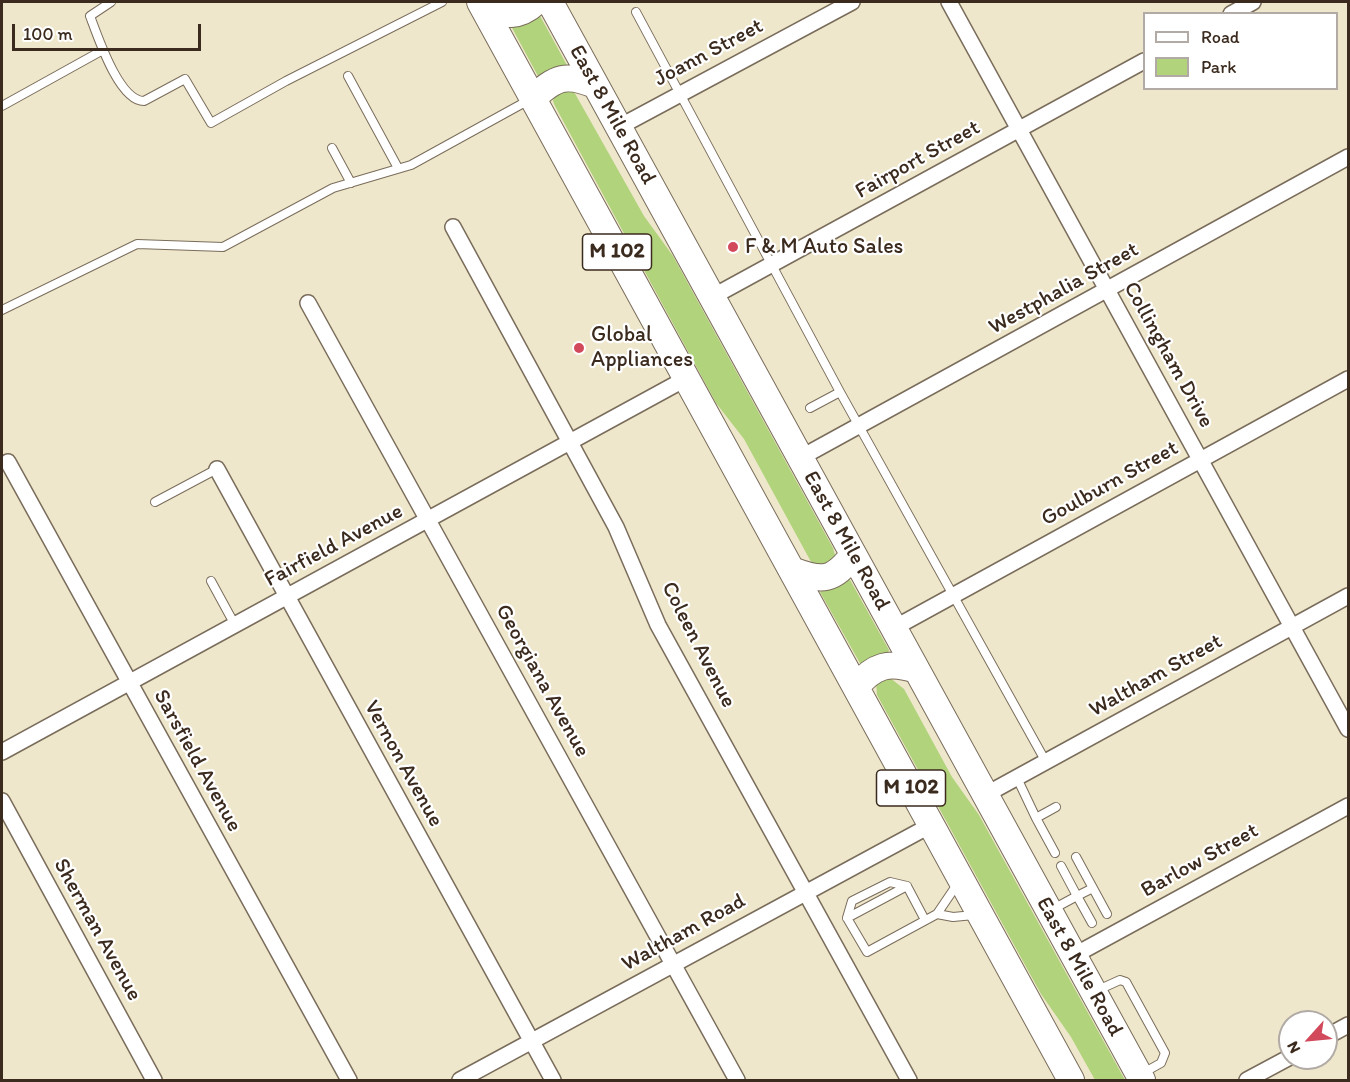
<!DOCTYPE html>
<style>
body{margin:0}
#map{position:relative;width:1350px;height:1082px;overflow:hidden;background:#eee7cb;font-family:Itim,sans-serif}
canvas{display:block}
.frame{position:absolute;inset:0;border:3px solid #3b2a1e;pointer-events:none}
.legend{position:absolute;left:1143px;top:12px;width:195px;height:78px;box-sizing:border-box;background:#fff;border:2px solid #b1aaa5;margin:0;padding:8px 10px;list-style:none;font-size:18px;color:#3b2a1e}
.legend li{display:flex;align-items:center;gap:12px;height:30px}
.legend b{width:30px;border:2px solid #b1aaa5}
.north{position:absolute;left:1278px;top:1010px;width:60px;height:60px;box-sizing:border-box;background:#fff;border:2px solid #b1aaa5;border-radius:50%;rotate:243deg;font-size:16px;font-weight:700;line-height:24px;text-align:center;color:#3b2a1e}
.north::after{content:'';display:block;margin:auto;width:21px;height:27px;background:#d1495b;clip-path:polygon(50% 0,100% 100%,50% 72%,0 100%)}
.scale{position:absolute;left:12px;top:24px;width:189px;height:27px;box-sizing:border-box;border:3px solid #3b2a1e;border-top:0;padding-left:8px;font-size:18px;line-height:21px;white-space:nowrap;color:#3b2a1e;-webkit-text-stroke:4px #fff;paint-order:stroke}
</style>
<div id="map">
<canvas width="1350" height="1082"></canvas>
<div class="frame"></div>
<ul class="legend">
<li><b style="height:8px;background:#fff"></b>Road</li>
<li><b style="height:16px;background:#b0d37c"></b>Park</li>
</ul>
<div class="north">N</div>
<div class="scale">100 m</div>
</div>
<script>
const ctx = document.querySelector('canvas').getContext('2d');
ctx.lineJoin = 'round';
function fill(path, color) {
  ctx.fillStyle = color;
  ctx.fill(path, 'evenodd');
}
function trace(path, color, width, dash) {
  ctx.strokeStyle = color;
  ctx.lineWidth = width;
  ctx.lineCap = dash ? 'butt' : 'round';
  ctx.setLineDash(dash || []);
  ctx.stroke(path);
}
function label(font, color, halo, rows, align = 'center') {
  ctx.font = font + ' Itim,sans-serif';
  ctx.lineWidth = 4.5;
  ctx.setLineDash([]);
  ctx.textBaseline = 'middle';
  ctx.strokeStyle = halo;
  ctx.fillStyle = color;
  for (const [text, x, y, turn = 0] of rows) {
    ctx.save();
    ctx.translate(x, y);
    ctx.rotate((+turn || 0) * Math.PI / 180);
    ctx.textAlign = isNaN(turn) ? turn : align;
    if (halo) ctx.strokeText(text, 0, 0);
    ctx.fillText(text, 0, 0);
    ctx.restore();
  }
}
fill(new Path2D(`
 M539 14 568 67 539 78 511 26Z
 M573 90 644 216 673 256 833 548 835 555 831 565H814L810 560 744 439 716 403 555 106 553 101 556 92Z
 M849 578 889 650 888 653 879 654 861 665 820 592Z
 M889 677 904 689 952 777 979 815 1125 1080H1095L1071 1037 1041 994 877 695 876 681Z`), '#b0d37c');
const service = new Path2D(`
 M111 2 90 16C98 37 119 101 144 101L185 79 211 123 286 81 442 2
 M636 12 840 392 1046 762
 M348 76 398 168
 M2 106 103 50
 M332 148 351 183
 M2 310 137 244 223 247 333 188 411 165 529 100
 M810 408 840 392
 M155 502 217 469
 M211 581 235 625
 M1017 778 1036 818
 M1055 853 1036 818 1056 807
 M1076 857 1107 914
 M1061 866 1077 896 1093 888
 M1053 909 1077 896 1092 923
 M937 914 953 917 974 915
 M847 918 852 901 890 882 907 886
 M925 920 907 886 847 918 867 952 937 914 958 883
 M1098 990 1120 980 1126 982 1165 1053 1161 1063 1143 1073`);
const minor = new Path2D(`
 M949 2 1348 729
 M1231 14 1253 2
 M619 127 852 2
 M453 227 616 527 658 625 909 1080
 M712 297 1144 61
 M308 303 737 1080
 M800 458 1348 157
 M8 462 349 1080
 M217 469 553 1080
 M894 628 1348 379
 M2 752 687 378
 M985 795 1348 596
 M2 801 154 1080
 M1073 956 1348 806
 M1326 1037 1348 1025
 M460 1080 931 825
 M1247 1080 1290 1057`);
const trunk = new Path2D(`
 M480 2 1071 1080
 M550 2 1142 1080
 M484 8C504 16 519 18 536 2
 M533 98C556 77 566 73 595 85
 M792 570C823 582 833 581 853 555
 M856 687C874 665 889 661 916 670`);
trace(service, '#7a6c5b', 10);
trace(minor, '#7a6c5b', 18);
trace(trunk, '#7a6c5b', 28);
trace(service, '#fff', 8);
trace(minor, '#fff', 15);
trace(trunk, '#fff', 26);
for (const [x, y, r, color] of [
 [733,247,6,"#d1495b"],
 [579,348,6,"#d1495b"]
]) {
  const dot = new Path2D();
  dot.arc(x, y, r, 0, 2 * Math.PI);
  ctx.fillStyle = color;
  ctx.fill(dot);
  trace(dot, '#fff', 2);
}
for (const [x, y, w] of [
 [617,252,69],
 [911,788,69]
]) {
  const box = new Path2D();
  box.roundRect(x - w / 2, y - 18, w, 36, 4.5);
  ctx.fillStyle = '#fff';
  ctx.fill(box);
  trace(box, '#3b2a1e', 1.5);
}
label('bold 21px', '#3b2a1e', null, [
 ["M 102",617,252],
 ["M 102",911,788]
]);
label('22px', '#3b2a1e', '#fff', [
 ["Joann Street",709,53,-28],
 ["East 8 Mile Road",612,115,61],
 ["Fairport Street",918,160,-29],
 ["Westphalia Street",1064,289,-29],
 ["Collingham Drive",1168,355,61],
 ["Goulburn Street",1110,484,-29],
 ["East 8 Mile Road",846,541,61],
 ["Fairfield Avenue",334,546,-28],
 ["Coleen Avenue",698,645,63],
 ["Waltham Street",1156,676,-29],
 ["Georgiana Avenue",542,681,61],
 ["Sarsfield Avenue",197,761,61],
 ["Vernon Avenue",403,764,61],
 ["Barlow Street",1200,861,-29],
 ["Sherman Avenue",97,930,61],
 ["Waltham Road",684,933,-29],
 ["East 8 Mile Road",1079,967,61]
]);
label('22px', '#3b2a1e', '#fff', [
 ["F & M Auto Sales",745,247],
 ["Global",591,335],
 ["Appliances",591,360]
], 'left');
</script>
